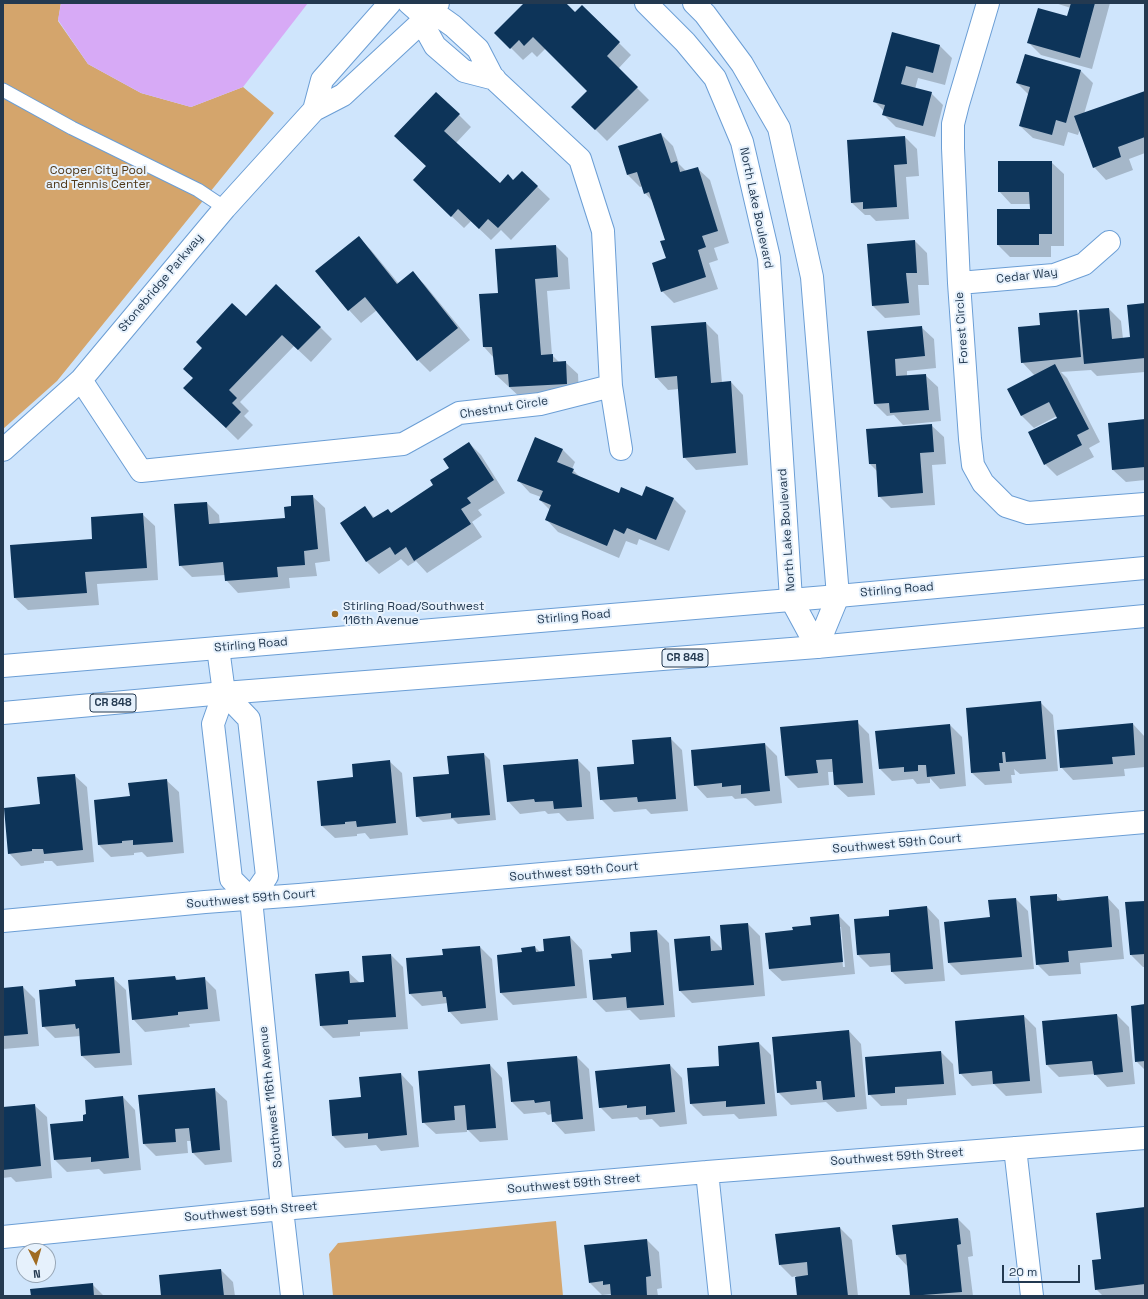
<!DOCTYPE html>
<style>
body{margin:0}
#map{position:relative;width:1148px;height:1299px;overflow:hidden;background:#cfe5fc;font-family:"Space Grotesk",sans-serif}
canvas{display:block}
.frame{position:absolute;inset:0;border:4px solid #233950;pointer-events:none}
.north{position:absolute;left:16px;top:1243px;width:40px;height:40px;box-sizing:border-box;background:#e6f1fc;border:1px solid #98a7b7;border-radius:50%;rotate:175deg;font-size:11px;font-weight:700;line-height:16px;text-align:center;color:#233950}
.north::after{content:'';display:block;margin:auto;width:14px;height:18px;background:#a06c23;clip-path:polygon(50% 0,100% 100%,50% 72%,0 100%)}
.scale{position:absolute;left:1002px;top:1265px;width:78px;height:18px;box-sizing:border-box;border:2px solid #233950;border-top:0;padding-left:5px;font-size:12px;line-height:14px;white-space:nowrap;color:#233950;-webkit-text-stroke:3px #e6f1fc;paint-order:stroke}
</style>
<div id="map">
<canvas width="1148" height="1299"></canvas>
<div class="frame"></div>
<div class="north">N</div>
<div class="scale">20 m</div>
</div>
<script>
const ctx = document.querySelector('canvas').getContext('2d');
ctx.lineJoin = 'round';
function fill(path, color) {
  ctx.fillStyle = color;
  ctx.fill(path, 'evenodd');
}
function trace(path, color, width, dash) {
  ctx.strokeStyle = color;
  ctx.lineWidth = width;
  ctx.lineCap = dash ? 'butt' : 'round';
  ctx.setLineDash(dash || []);
  ctx.stroke(path);
}
function label(font, color, halo, rows, align = 'center') {
  ctx.font = font + ' "Space Grotesk",sans-serif';
  ctx.lineWidth = 4;
  ctx.setLineDash([]);
  ctx.textBaseline = 'middle';
  ctx.strokeStyle = halo;
  ctx.fillStyle = color;
  for (const [text, x, y, turn = 0] of rows) {
    ctx.save();
    ctx.translate(x, y);
    ctx.rotate((+turn || 0) * Math.PI / 180);
    ctx.textAlign = isNaN(turn) ? turn : align;
    if (halo) ctx.strokeText(text, 0, 0);
    ctx.fillText(text, 0, 0);
    ctx.restore();
  }
}
fill(new Path2D(`
 M3 3H61L58 21 88 64 141 93 191 107 243 87 274 113 57 381 3 429Z
 M556 1221 563 1296H333L329 1254 338 1243Z`), '#d4a56c');
fill(new Path2D(`
 M61 3H308L243 87 191 107 141 93 88 64 58 20Z`), '#d7aaf6');
fill(new Path2D(`
 M526 3H565L575 13 582 6 631 55 618 69 649 100 607 141 573 107 588 91 546 48 537 57 532 52 523 60 496 33Z
 M1055 3H1110L1092 69 1041 55 1029 43 1068 17 1071 8Z
 M893 33 940 46 952 58 945 85 918 78 915 89 931 93 943 105 935 137 896 127 883 114 884 111 874 101Z
 M1025 55 1081 71 1093 83 1084 114 1145 92V153L1129 159 1133 170 1106 180 1094 167 1080 129 1078 135 1068 132 1064 146 1033 138 1020 126 1029 95 1017 83Z
 M459 115 471 127 456 143 500 184 513 181 522 172 550 199 511 240 501 230 491 240 471 221 464 228 426 192 427 167 407 148Z
 M661 134 673 146 679 164 686 171 697 168 710 180 729 243 714 248 718 260 709 263 718 289 674 303 662 291 667 259 666 241 653 202 645 193 643 186 640 187 628 175 619 147Z
 M905 137 917 149 919 176 906 177 909 219 876 221 870 215H865L852 203 848 141Z
 M1051 162 1064 174V246H1051V257H1010L998 245 1031 210V204H1011L999 191Z
 M359 238 371 250 399 284 413 273 425 285 470 340 430 372 418 360 377 310 361 323 349 310 317 271Z
 M915 241 927 253 929 285H918L920 315 885 318 873 306Z
 M556 246 568 258 570 289 547 291 552 355 559 362H565L578 374 579 396 522 399 495 374 494 358 484 347 499 294Z
 M1145 304V372L1097 376 1091 370 1061 372 1067 378 1100 442 1089 448 1094 457 1057 476 1045 464 1058 418 1057 416 1034 428 1022 416 1008 390 1035 376 1022 362 1041 326 1077 311 1080 315 1109 309 1121 321 1123 339 1131 338Z
 M246 318 320 327 332 339 311 362 294 346 240 402 249 411 244 416 253 425 238 440 197 400 194 378Z
 M706 323 718 335 722 383 731 382 743 395 748 465 696 470 684 457 679 389 668 390 656 377Z
 M921 327 934 339 936 368 907 371V376L925 375 938 387 941 421 903 425 894 415 887 416 875 404 868 332Z
 M1145 420V480L1126 482 1113 470 1109 424Z
 M931 425 944 437 946 464 932 465 935 505 891 508 879 496 877 471 870 464Z
 M469 443 481 455 505 493 478 510 482 515 472 522 482 537 427 573 416 561 408 566 401 559 379 574 367 562 341 523 365 508 375 518 388 510 391 513 435 485 450 468Z
 M562 449 575 462 572 469 581 478 619 494 642 498 646 488 674 499 686 511 669 551 639 539 637 545 626 541 619 558 558 532 546 519 550 510 540 500 541 497 530 493 518 480Z
 M312 496 325 508 330 561 315 563 317 576 289 578 290 588 238 593 226 580 225 575 192 577 180 565 207 503 219 515 220 525 286 519 293 507Z
 M142 514 155 526 158 580 97 584 99 605 28 610 15 598 94 540Z
 M1040 702 1053 715 1058 771 1020 774 1014 769 1015 775H1011L1012 783 985 785 972 773 967 709Z
 M857 722 869 734 875 795 848 797 835 785 834 772H828L829 785 798 788 786 776Z
 M1133 724 1145 737V767L1124 769 1125 776 1073 780 1061 767Z
 M950 725 962 737 966 786 940 789 930 778V783L917 784 913 779 892 781 880 769Z
 M670 738 682 750 688 811 651 814 646 809 614 812 601 799 635 765Z
 M765 744 777 756 782 803 755 806 746 798 735 799 732 796 707 798 695 785Z
 M484 754 490 760 496 820 458 824 453 819 423 822 417 816Z
 M578 760 590 772 594 819 567 821 559 813 548 814 545 811 520 814 508 801Z
 M389 761 402 773 408 835 370 839 365 833 357 834V836L335 838 322 826 354 778Z
 M74 775 87 787 94 862 57 866 52 861H44V863L21 866 9 853 41 805Z
 M166 780 179 792 184 853 147 857 142 852 134 853V855L111 857 99 845 131 797Z
 M1056 895 1063 901 1107 897 1119 910 1124 959 1080 963 1081 974 1049 976 1037 964Z
 M1016 899 1028 911 1034 969 961 975 949 963Z
 M1145 902V967H1143L1131 955Z
 M927 907 939 920 945 981 905 984 892 972V965L870 967 858 955 890 917Z
 M838 915 850 927 855 974 782 981 769 969 794 931 812 926ZM839 927H841L845 967H843Z
 M748 924 760 936 765 996 692 1003 680 991 710 937 723 950Z
 M657 931 669 943 675 1017 640 1020 630 1010 606 1012 594 1000 613 959 632 953Z
 M570 937 582 950 587 998 513 1005 501 993 523 953 535 947 540 952H545Z
 M480 947 492 959 498 1020 461 1024 449 1011 448 1003 422 1006 410 994 444 956Z
 M391 955 403 967 408 1029 360 1032V1036L333 1038 321 1026 348 972 360 983H365Z
 M175 977 178 980 204 978 216 990 220 1021 189 1024 190 1027 145 1032 133 1019Z
 M113 978 126 990 132 1065 95 1068 82 1056 81 1036 55 1038 43 1026 77 987Z
 M23 987 35 999 39 1046 3 1049V989Z
 M1145 1005V1070L1136 1061Z
 M1117 1015 1129 1027 1135 1084 1107 1087 1095 1074 1059 1077 1047 1065 1043 1022Z
 M1024 1016 1036 1028 1042 1093 1006 1096 994 1084 972 1086 960 1073Z
 M849 1031 861 1044 867 1109 837 1112 826 1102 791 1105 778 1092Z
 M759 1043 771 1055 777 1116 739 1119 734 1114 703 1116 691 1104 688 1069 720 1067Z
 M941 1052 953 1064 956 1095 907 1099V1105L881 1106 869 1094Z
 M577 1057 589 1069 595 1131 565 1134 553 1121 552 1114 548 1115 545 1112 524 1114 512 1102Z
 M490 1065 502 1078 508 1140 480 1142 467 1129V1132L436 1134 423 1122Z
 M670 1065 682 1078 687 1124 660 1127 652 1119 640 1120 637 1117 612 1119 600 1107Z
 M401 1074 413 1087 419 1147 381 1151 376 1145 345 1148 333 1136 362 1098Z
 M214 1089 227 1101 232 1162 205 1165 192 1152V1141H187L188 1153 156 1156 144 1144 139 1096Z
 M123 1097 135 1110 141 1170 104 1174 99 1169 67 1172 55 1160 84 1122Z
 M34 1105 47 1117 52 1178 16 1182 11 1177 3 1178V1108Z
 M1145 1208V1296H1103L1096 1289 1103 1260Z
 M958 1219 970 1231 973 1256 968 1257 973 1296H911L908 1267 897 1255Z
 M840 1228 852 1240 858 1296H798L796 1276 792 1277 780 1265Z
 M647 1240 659 1252 662 1288 657 1289 658 1296H612V1294L602 1295 590 1283Z
 M221 1270 233 1282 235 1296H162Z
 M92 1284 104 1296H32Z`), '#0003');
fill(new Path2D(`
 M524 3H566L575 12 582 5 620 42 607 56 638 87 595 130 571 107 587 91 533 37 524 46 519 40 510 49 494 33Z
 M1071 3H1095L1080 58 1027 43 1038 8 1067 16Z
 M892 32 940 45 933 73 906 66 901 84 932 92 923 126 882 115 885 105 873 102Z
 M1025 54 1081 70 1066 123 1056 120 1052 135 1019 126 1030 87 1016 83Z
 M1145 91V137L1118 147 1121 157 1093 168 1074 116Z
 M436 92 460 114 444 131 500 183 508 174 513 180 522 171 538 186 498 228 488 219 479 229 458 209 451 217 413 180 426 166 394 136Z
 M661 133 671 163 677 161 680 172 698 167 718 231 702 236 706 247 698 250 706 277 661 292 652 263 666 258 660 241 665 240 649 192 644 194 637 172 627 175 618 146Z
 M905 136 907 164 894 165 897 207 863 209V202L851 203 847 140Z
 M998 161H1052V234H1039V245H997V209H1030L1029 192H998Z
 M359 236 397 284 413 271 458 328 417 361 365 297 348 311 315 271Z
 M915 240 917 273H906L909 303 872 306 867 244Z
 M556 245 558 277 535 279 541 355 553 354V362L566 361 567 384 509 387 508 374 495 375 492 347H483L479 294 498 293 495 249Z
 M276 284 321 327 298 350 282 335 229 390 237 398 232 403 241 412 226 428 183 388 193 378 183 369 202 348 196 342 232 303 246 316Z
 M1145 303V358L1084 364 1079 310 1109 308 1112 339 1130 337 1127 305Z
 M1077 310 1081 357 1021 363 1018 327 1040 325 1039 313Z
 M706 322 711 383 731 381 736 453 683 458 677 376 655 378 651 326Z
 M922 326 925 356 895 359 896 376 926 374 929 410 890 413 889 403 874 404 867 331Z
 M1055 364 1089 429 1077 435 1082 445 1044 465 1028 432 1057 418 1049 402 1021 416 1007 389Z
 M1145 419V456H1144L1145 467 1112 470 1108 423Z
 M932 424 934 452 920 453 923 493 878 497 876 464H869L866 429Z
 M535 437 563 449 557 462 574 469 572 473 619 493 621 487 642 496 646 486 674 498 656 540 627 528 624 534 614 529 607 546 545 520 551 505 539 500 543 491 517 481Z
 M469 442 494 480 467 498 471 503 461 509 471 524 414 561 406 547 395 555 390 547 366 562 340 523 365 506 373 518 388 509 391 513 433 485 430 480 449 468 443 459Z
 M313 495 318 549 304 551 305 565 277 567 278 577 225 581 223 562 179 566 174 504 207 502 209 524 285 518 284 507 291 506V496Z
 M143 513 147 568 85 572 87 593 14 598 10 545 92 539 91 517Z
 M1041 701 1046 759 1006 762 1005 752H1002L1003 763H999L1000 771 971 773 966 708Z
 M858 720 863 783 834 785 832 759 816 760 818 773 785 776 780 727Z
 M1133 723 1135 755 1112 757 1113 764 1060 768 1057 730Z
 M950 724 955 774 927 777 926 765H918V771L904 772V767L879 769 875 731Z
 M671 737 676 799 638 802 637 797 600 800 597 767 634 764 632 740Z
 M765 743 770 791 741 794V785L722 787V783L694 786 691 750Z
 M484 753 490 815 451 818V813L416 817 413 777 449 774 447 756Z
 M578 759 582 807 554 809 553 801 535 802 534 799 507 802 503 765Z
 M390 760 396 823 357 827 356 821 345 822V824L321 826 317 781 353 777 352 764Z
 M75 774 83 850 44 854 43 849H32V851L8 854 4 808 40 804 37 777Z
 M167 779 173 842 133 845V840L122 841V843L98 845 94 800 130 796 128 783Z
 M1057 894V901L1108 896 1112 947 1068 951 1069 962 1036 965 1030 896Z
 M1016 898 1022 957 948 963 944 922 990 917 988 900Z
 M1145 901V954L1130 955 1125 902Z
 M927 906 933 969 891 972 890 953 857 955 854 919 889 916V910Z
 M839 914 843 962 769 969 765 933 793 930 792 927 811 925 810 917Z
 M748 923 754 985 679 991 674 939 710 936 711 951 722 950 720 925Z
 M657 930 664 1005 627 1008 626 997 593 1000 589 960 612 958 611 954 631 952 630 932Z
 M570 936 575 986 500 993 497 955 522 952 521 948 535 946 536 952 544 951 543 939Z
 M480 946 486 1008 448 1012 446 997H443L442 991 409 994 406 958 443 955 442 949Z
 M391 954 396 1017 348 1020V1024L320 1026 315 974 349 971 350 983 364 982 362 956Z
 M175 976 176 980 205 977 208 1009 178 1012V1015L132 1020 128 980Z
 M114 977 120 1053 81 1056 79 1028 76 1029 75 1024 42 1027 39 990 76 986 75 980Z
 M23 986 28 1034 3 1036V988Z
 M1145 1004V1061L1135 1062 1131 1006Z
 M1117 1014 1123 1072 1094 1075 1092 1061 1046 1065 1042 1021Z
 M1024 1015 1030 1081 993 1084 992 1071 959 1074 955 1021Z
 M849 1030 855 1097 823 1100 821 1081H816L817 1089 777 1093 772 1037Z
 M759 1042 765 1104 726 1107V1101L690 1104 687 1068 719 1066 718 1046Z
 M941 1051 944 1084 895 1087V1093L868 1095 865 1057Z
 M577 1056 583 1119 552 1122 550 1101 535 1103 534 1100 511 1102 507 1062Z
 M490 1064 496 1128 467 1130 465 1105 454 1106 455 1120 422 1123 418 1071Z
 M670 1064 675 1112 646 1115V1106L627 1108V1105L599 1108 595 1071Z
 M401 1073 407 1135 368 1139V1133L332 1136 329 1100 361 1097 359 1077Z
 M215 1088 220 1150 192 1153 189 1128 175 1129 176 1142 143 1144 138 1095Z
 M123 1096 129 1158 91 1162V1157L54 1160 50 1124 83 1121V1115L86 1114 85 1100Z
 M35 1104 41 1166 3 1170V1107Z
 M1145 1207V1284L1095 1290 1092 1260 1101 1259 1096 1213Z
 M958 1218 961 1244 957 1245 962 1292 910 1296 906 1254 896 1255 892 1225Z
 M840 1227 848 1296H797L795 1277 808 1275 807 1262 779 1265 775 1234Z
 M647 1239 651 1276 646 1277 647 1296H611L610 1284 603 1285V1281L589 1283 584 1245Z
 M221 1269 224 1296H161L159 1275Z
 M93 1283 94 1296H31L30 1289Z`), '#0d3459');
const service = new Path2D(`
 M3 90 72 128 198 190 225 208`);
const minor = new Path2D(`
 M409 3 426 18 439 16 453 26 478 49 493 78 580 159 603 231 611 386 621 449
 M646 3 685 42 715 78 742 142 769 258 791 599 817 647
 M694 3 705 14 742 64 779 128 812 277 838 596 817 647
 M988 3 958 104 953 124V148L959 283 970 439 973 465 983 483 1006 506 1028 513 1145 504
 M426 18 425 28 435 46 464 71 495 79
 M314 110 322 80 390 3
 M959 283 1054 275 1084 264 1109 242
 M81 380 141 471 403 444 459 413 540 404 611 386
 M3 450 81 380 225 208 314 110 343 95 426 18 438 3
 M218 648 224 693 213 724 231 879 251 899
 M224 693 249 719 267 876 251 899 282 1209 292 1296
 M3 921 205 902 299 895 1145 822
 M1015 1148 1032 1296
 M707 1172 720 1296
 M3 1237 282 1209 707 1172 1145 1138`);
const primary = new Path2D(`
 M3 666 838 596 1145 568
 M3 713 224 693 817 647 1145 616`);
trace(service, '#6b9ed5', 15);
trace(minor, '#6b9ed5', 24);
trace(primary, '#6b9ed5', 24);
trace(service, '#fff', 13);
trace(minor, '#fff', 22);
trace(primary, '#fff', 22);
for (const [x, y, r, color] of [
 [335,614,4,"#a06c23"]
]) {
  const dot = new Path2D();
  dot.arc(x, y, r, 0, 2 * Math.PI);
  ctx.fillStyle = color;
  ctx.fill(dot);
  trace(dot, '#e6f1fc', 1.5);
}
for (const [x, y, w] of [
 [685,658,46],
 [113,703,46]
]) {
  const box = new Path2D();
  box.roundRect(x - w / 2, y - 9, w, 18, 3);
  ctx.fillStyle = '#e6f1fc';
  ctx.fill(box);
  trace(box, '#233950', 1);
}
label('bold 11px', '#233950', null, [
 ["CR 848",685,658],
 ["CR 848",113,703]
]);
label('12px', '#503717', '#e6f1fc', [
 ["Cooper City Pool",98,171],
 ["and Tennis Center",98,185]
]);
label('12px', '#233950', '#e6f1fc', [
 ["North Lake Boulevard",756,208,78],
 ["Cedar Way",1027,276,-7],
 ["Stonebridge Parkway",161,283,-50],
 ["Forest Circle",962,328,-94],
 ["Chestnut Circle",504,408,-9],
 ["North Lake Boulevard",787,530,-94],
 ["Stirling Road",897,590,-5],
 ["Stirling Road",574,617,-5],
 ["Stirling Road",251,645,-5],
 ["Southwest 59th Court",897,844,-5],
 ["Southwest 59th Court",574,872,-5],
 ["Southwest 59th Court",251,899,-5],
 ["Southwest 116th Avenue",271,1097,-96],
 ["Southwest 59th Street",897,1157,-4],
 ["Southwest 59th Street",574,1184,-5],
 ["Southwest 59th Street",251,1212,-5]
]);
label('12px', '#233950', '#e6f1fc', [
 ["Stirling Road/Southwest",343,607],
 ["116th Avenue",343,621]
], 'left');
</script>
